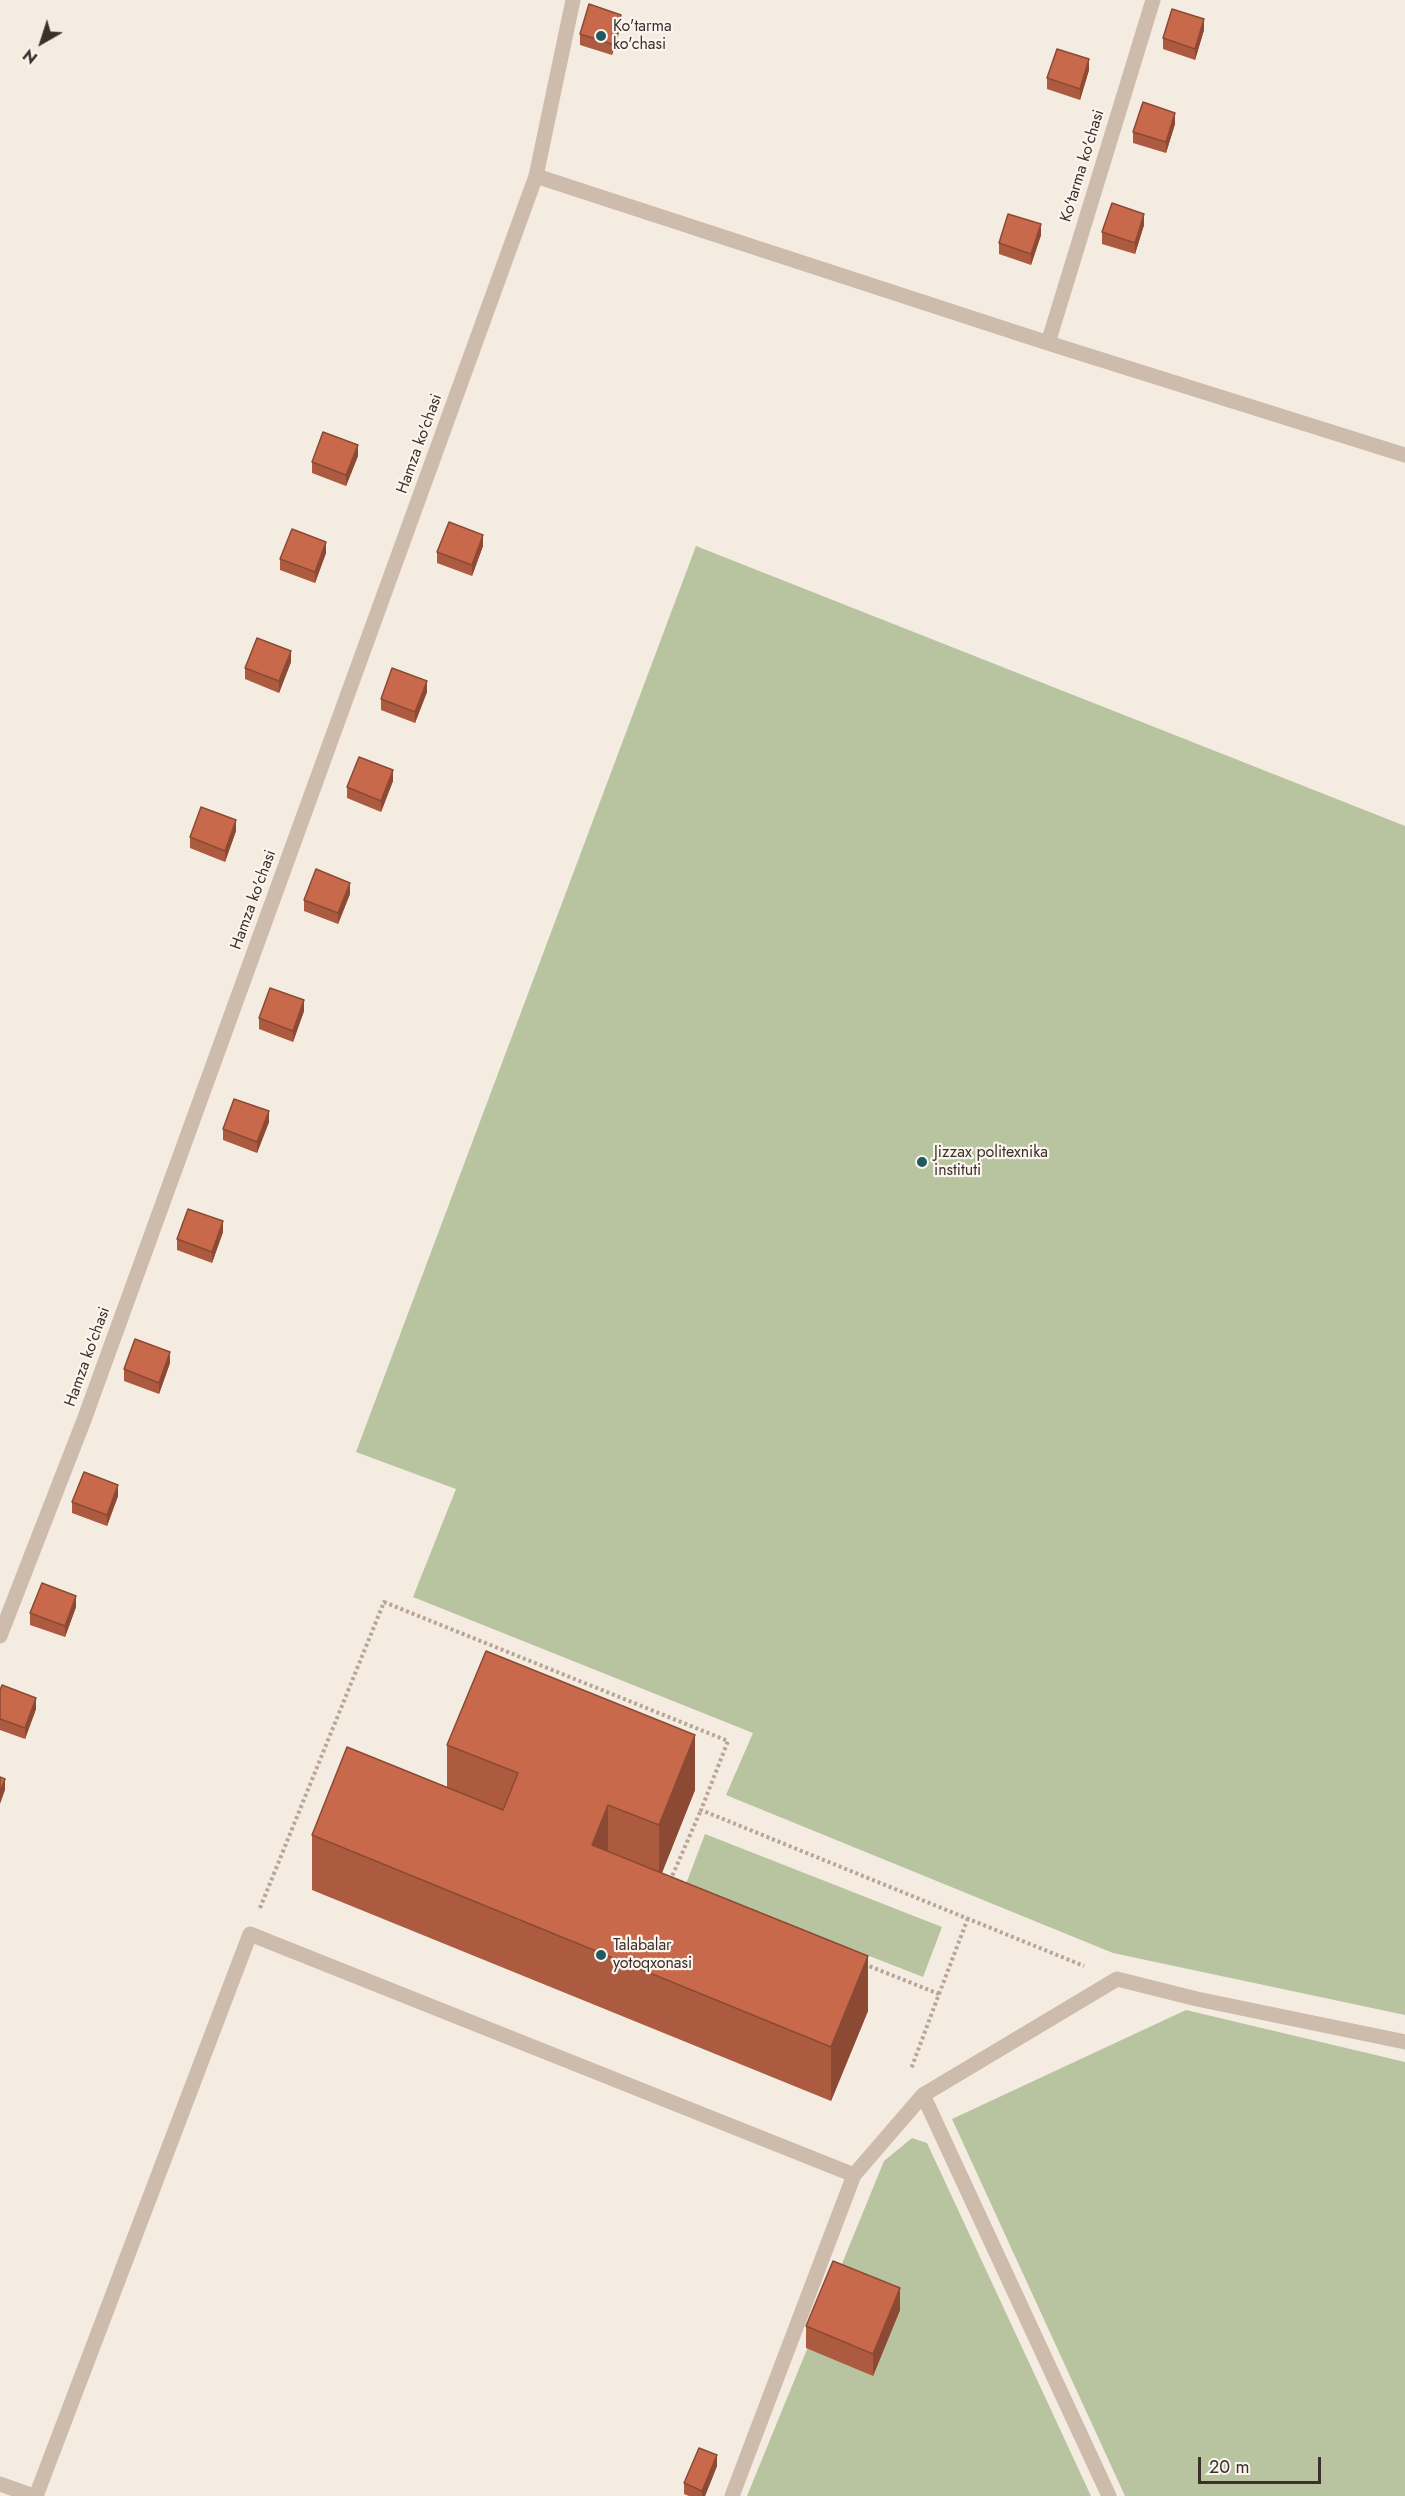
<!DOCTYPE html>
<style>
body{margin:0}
#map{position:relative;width:1405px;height:2496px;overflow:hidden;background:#f4ebe1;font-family:Jost,sans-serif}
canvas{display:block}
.north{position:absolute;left:12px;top:12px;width:60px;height:60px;-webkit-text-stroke:4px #fbf5ee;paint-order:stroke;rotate:219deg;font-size:16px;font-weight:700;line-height:24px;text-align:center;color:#3b302b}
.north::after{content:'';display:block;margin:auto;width:21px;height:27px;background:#3b302b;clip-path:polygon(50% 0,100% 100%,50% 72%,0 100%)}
.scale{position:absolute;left:1198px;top:2457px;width:123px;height:27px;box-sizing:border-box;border:3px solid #3b302b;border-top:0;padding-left:8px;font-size:18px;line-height:21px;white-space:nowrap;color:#3b302b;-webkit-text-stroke:4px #fbf5ee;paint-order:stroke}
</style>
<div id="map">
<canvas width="1405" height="2496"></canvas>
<div class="north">N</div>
<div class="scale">20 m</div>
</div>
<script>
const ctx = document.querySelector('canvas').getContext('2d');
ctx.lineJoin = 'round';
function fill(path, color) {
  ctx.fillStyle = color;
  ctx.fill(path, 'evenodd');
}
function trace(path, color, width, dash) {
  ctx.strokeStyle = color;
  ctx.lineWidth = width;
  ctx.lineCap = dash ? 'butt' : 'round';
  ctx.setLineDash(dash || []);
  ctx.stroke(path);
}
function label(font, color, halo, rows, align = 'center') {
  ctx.font = font + ' Jost,sans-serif';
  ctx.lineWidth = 4.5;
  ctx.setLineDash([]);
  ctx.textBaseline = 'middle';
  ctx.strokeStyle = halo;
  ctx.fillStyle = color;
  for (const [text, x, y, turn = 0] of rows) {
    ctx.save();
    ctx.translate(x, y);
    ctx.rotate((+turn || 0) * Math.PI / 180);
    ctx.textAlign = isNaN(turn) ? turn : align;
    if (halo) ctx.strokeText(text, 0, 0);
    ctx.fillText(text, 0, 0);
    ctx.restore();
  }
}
fill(new Path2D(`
 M696 546 1405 826V2015L1113 1953 726 1795 753 1733 413 1597 456 1489 356 1452Z
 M705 1834 942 1927 923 1977 686 1884Z
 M1186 2010 1405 2062V2496H1125L952 2119Z
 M912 2138 927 2143 1091 2496H747L884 2161Z`), '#b8c4a0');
trace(new Path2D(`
 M670 1881 701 1810
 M260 1908 384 1602 728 1741 701 1810 1084 1966
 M864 1964 939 1994 911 2069
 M939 1994 968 1918`), '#b9a596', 4, [3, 3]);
trace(new Path2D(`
 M36 2496 250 1934 854 2175
 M732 2496 854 2175 923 2095
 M1109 2496 923 2095 1117 1979 1197 1999 1405 2042`), '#cdbbac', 15);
trace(new Path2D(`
 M536 176 1048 343 1405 455
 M1048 343 1153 0
 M0 1636 84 1420 536 176 573 0
 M0 2484 34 2496`), '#cdbbac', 15);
fill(new Path2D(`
 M621 26 612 55 580 45V34Z
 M1204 30 1195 60 1163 49V38Z
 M1089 70 1080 100 1047 89V78Z
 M1175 124 1166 153 1133 143V132Z
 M1144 225 1135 254 1102 244V232Z
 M1041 235 1031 265 999 254V243Z
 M358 456 346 486 312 473V462Z
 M483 546 472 576 437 563V552Z
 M326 553 315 583 280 570V559Z
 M291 662 279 693 245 679V668Z
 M427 692 415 723 381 710V699Z
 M393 781 381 812 347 798V787Z
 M236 831 225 862 190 848V837Z
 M350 894 338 924 304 911V900Z
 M304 1011 293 1042 259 1029V1018Z
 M269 1122 257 1153 223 1140V1129Z
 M223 1232 212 1263 177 1250V1239Z
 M170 1363 159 1394 124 1381V1369Z
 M118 1496 107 1526 72 1513V1502Z
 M76 1607 65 1637 30 1625V1613Z
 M0 1690 36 1709 25 1739 0 1730Z
 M447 1745 695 1790 662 1873 868 2011 831 2101 312 1890V1835L447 1788Z
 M900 2310 873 2376 806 2348V2326Z
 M717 2466 705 2496H689L684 2494V2483Z`), '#ac5a40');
fill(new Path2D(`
 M621 15V26L612 55V44Z
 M1204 19V30L1195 60V49Z
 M1089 59V70L1080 100V89Z
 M1175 113V124L1166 153V142Z
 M1144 214V225L1135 254V243Z
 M1041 224V235L1031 265V254Z
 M358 445V456L346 486V475Z
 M483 535V546L472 576V565Z
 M326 542V553L315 583V572Z
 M291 651V662L279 693V681Z
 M427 681V692L415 723V712Z
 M393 770V781L381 812V801Z
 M236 820V831L225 862V851Z
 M350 883V894L338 924V913Z
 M304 1000V1011L293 1042V1031Z
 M269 1111V1122L257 1153V1142Z
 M223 1221V1232L212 1263V1252Z
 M170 1352V1363L159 1394V1383Z
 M118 1485V1496L107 1526V1515Z
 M76 1596V1607L65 1637V1626Z
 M36 1698V1709L25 1739V1728Z
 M695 1735V1790L659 1880V1825Z
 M5 1779V1790L0 1804V1793Z
 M608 1805V1859L592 1845Z
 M868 1956V2011L831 2101V2047Z
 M900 2288V2310L873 2376V2354Z
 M717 2455V2466L705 2496H702V2491Z`), '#8c4a34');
const building = new Path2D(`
 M589 4 621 15 612 44 580 34Z
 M1172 9 1204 19 1195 49 1163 38Z
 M1057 49 1089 59 1080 89 1047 78Z
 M1143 102 1175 113 1166 142 1133 132Z
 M1112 203 1144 214 1135 243 1102 232Z
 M1008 214 1041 224 1031 254 999 243Z
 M323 432 358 445 346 475 312 462Z
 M449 522 483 535 472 565 437 552Z
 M292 529 326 542 315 572 280 559Z
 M257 638 291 651 279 681 245 668Z
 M392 668 427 681 415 712 381 699Z
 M359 757 393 770 381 801 347 787Z
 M201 807 236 820 225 851 190 837Z
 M316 869 350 883 338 913 304 900Z
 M270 988 304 1000 293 1031 259 1018Z
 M234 1099 269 1111 257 1142 223 1129Z
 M188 1209 223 1221 212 1252 177 1239Z
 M135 1339 170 1352 159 1383 124 1369Z
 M84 1472 118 1485 107 1515 72 1502Z
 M42 1583 76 1596 65 1626 30 1613Z
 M486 1651 695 1735 659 1825 608 1805 592 1845 868 1956 831 2047 312 1835 347 1747 503 1810 518 1773 447 1745Z
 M2 1685 36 1698 25 1728 0 1719V1690Z
 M0 1777 5 1779 0 1793Z
 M833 2261 900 2288 873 2354 806 2326Z
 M699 2448 717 2455 702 2491 684 2483Z`);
fill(building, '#c8694b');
trace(building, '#8c4a34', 1.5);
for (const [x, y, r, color] of [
 [601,36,6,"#1f5a5e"],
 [922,1162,6,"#1f5a5e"],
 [601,1955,6,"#1f5a5e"]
]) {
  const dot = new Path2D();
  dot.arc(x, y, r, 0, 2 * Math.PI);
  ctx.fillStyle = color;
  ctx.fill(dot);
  trace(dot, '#fbf5ee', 2);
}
label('16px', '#3b302b', '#fbf5ee', [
 ["Ko'tarma",613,27],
 ["ko'chasi",613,45],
 ["Jizzax politexnika",934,1153],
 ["instituti",934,1171],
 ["Talabalar",613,1946],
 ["yotoqxonasi",613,1964]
], 'left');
label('16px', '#3b302b', '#fbf5ee', [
 ["Ko'tarma ko'chasi",1083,166,-73],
 ["Hamza ko'chasi",420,444,-70],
 ["Hamza ko'chasi",254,900,-70],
 ["Hamza ko'chasi",88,1357,-70]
]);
</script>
